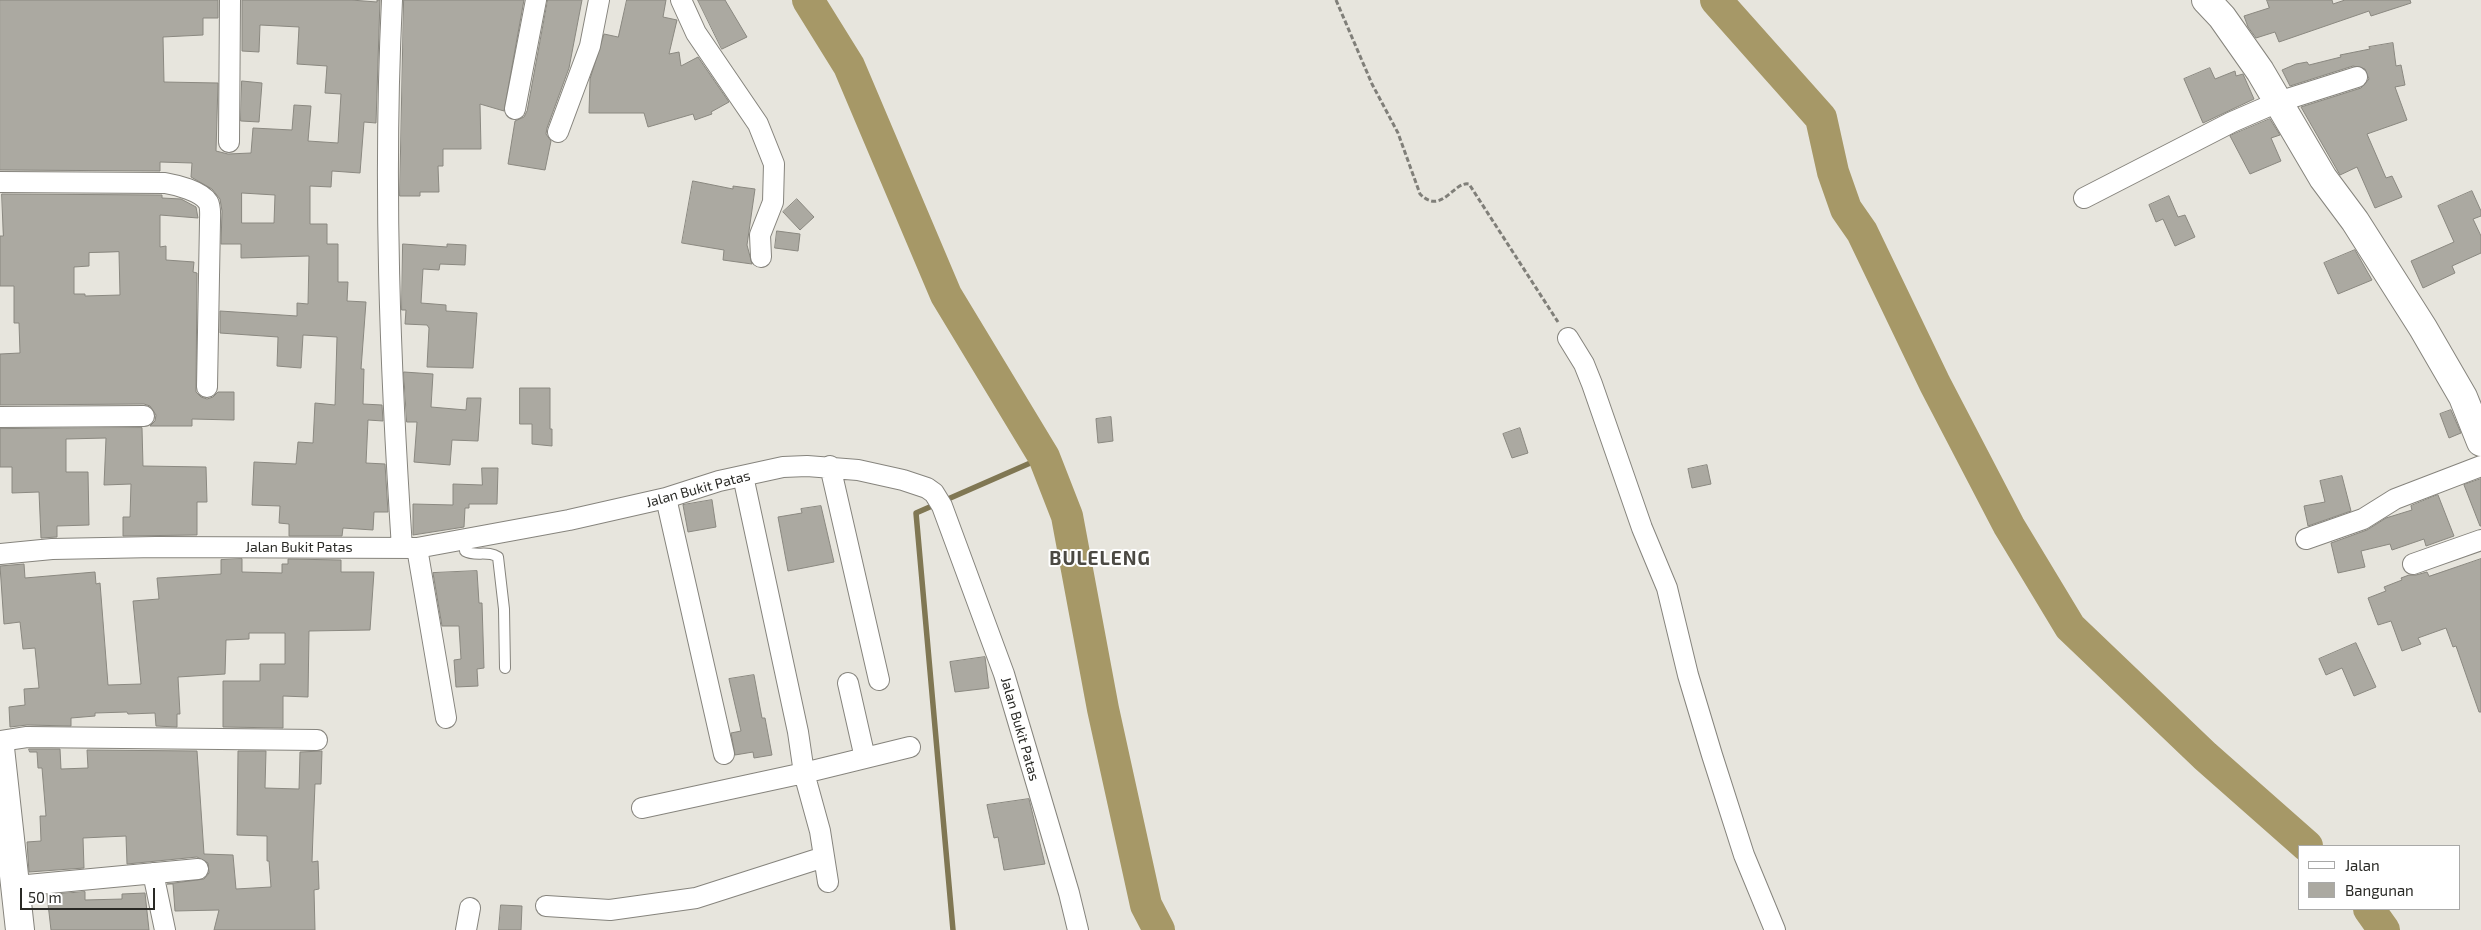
<!DOCTYPE html>
<style>
body{margin:0}
#map{position:relative;width:2481px;height:930px;overflow:hidden;background:#e7e5dd;font-family:"Exo 2",sans-serif}
canvas{display:block}
.legend{position:absolute;left:2298px;top:845px;width:162px;height:65px;box-sizing:border-box;background:#fff;border:1px solid #a9a9a8;margin:0;padding:6px 9px;list-style:none;font-size:15px;color:#292925}
.legend li{display:flex;align-items:center;gap:10px;height:25px}
.legend b{width:25px;border:1px solid #a9a9a8}
.scale{position:absolute;left:20px;top:888px;width:135px;height:22px;box-sizing:border-box;border:2px solid #292925;border-top:0;padding-left:6px;font-size:15px;line-height:18px;white-space:nowrap;color:#292925;-webkit-text-stroke:4px #fff;paint-order:stroke}
</style>
<div id="map">
<canvas width="2481" height="930"></canvas>
<ul class="legend">
<li><b style="height:6px;background:#fff"></b>Jalan</li>
<li><b style="height:14px;background:#aba9a1"></b>Bangunan</li>
</ul>
<div class="scale">50 m</div>
</div>
<script>
const ctx = document.querySelector('canvas').getContext('2d');
ctx.lineJoin = 'round';
function trace(path, color, width, dash) {
  ctx.strokeStyle = color;
  ctx.lineWidth = width;
  ctx.lineCap = dash ? 'butt' : 'round';
  ctx.setLineDash(dash || []);
  ctx.stroke(path);
}
function fill(path, color) {
  ctx.fillStyle = color;
  ctx.fill(path, 'evenodd');
}
function label(font, color, halo, rows, align = 'center') {
  ctx.font = font + ' "Exo 2",sans-serif';
  ctx.lineWidth = 4;
  ctx.setLineDash([]);
  ctx.textBaseline = 'middle';
  ctx.strokeStyle = halo;
  ctx.fillStyle = color;
  for (const [text, x, y, turn = 0] of rows) {
    ctx.save();
    ctx.translate(x, y);
    ctx.rotate((+turn || 0) * Math.PI / 180);
    ctx.textAlign = isNaN(turn) ? turn : align;
    if (halo) ctx.strokeText(text, 0, 0);
    ctx.fillText(text, 0, 0);
    ctx.restore();
  }
}
trace(new Path2D(`
 M953 930 916 513 1044 457`), '#807753', 5.5);
trace(new Path2D(`
 M808 0 849 66 946 295 1044 457 1067 516 1103 709 1146 905 1159 930
 M1716 0 1821 118 1833 172 1846 209 1862 232 1935 384 2009 526 2070 627 2205 756 2307 846
 M2369 909 2384 930`), '#a69867', 32);
const building = new Path2D(`
 M0 0H218V18H203V35L163 37 164 82 218 83 216 151 228 154 251 153 253 128 292 130 294 105 311 106 308 141 338 143 341 94 325 93 327 66 297 64 299 27 260 25 259 52 242 51V0H351L377 2V0H380L376 123 364 122 360 173 332 171 331 187 310 186V224H327V244H338V282H348L347 301 366 302 361 369H364L363 404 382 405 383 421 368 420 366 463 385 464 388 512H374L373 530 343 528 342 536H289V524L279 523 280 506 252 505 254 462 296 464 298 442 313 443 315 403 335 405 337 337 303 335 301 368 277 366 278 337 220 333V311L297 316V303L308 304 309 256 241 258V244H221L222 211 220 199 212 189 191 177 192 163 160 162V171L0 170ZM242 193 275 195 274 223H242Z
 M404 0H524L504 111 480 104 481 149H443V166H438L439 192H420V196H400Z
 M548 0H582L569 68 547 128 546 134 551 141 545 170 508 164 515 121 524 117 527 111Z
 M627 0H666L663 17 677 20 669 54 679 52 681 66 698 57 729 102 711 112 712 114 695 120 693 114 648 127 644 113H589L590 79 604 34 618 37Z
 M698 0H725L747 37 722 49Z
 M2267 0H2332L2333 4 2345 0H2410L2411 3 2371 16 2369 11 2279 42 2275 32 2256 38 2248 27 2244 16 2269 8Z
 M2393 43 2396 66 2401 65 2405 85 2395 87 2407 120 2367 134 2386 178 2392 176 2402 197 2375 208 2357 167 2340 175 2301 107 2361 88 2369 79 2365 69 2353 66 2290 86 2282 70 2296 64 2307 62 2309 65 2341 57 2340 55 2370 49 2369 47Z
 M2210 68 2215 79 2235 71 2236 76 2243 74 2254 99 2203 123 2184 79Z
 M242 81 262 83 259 122 241 121Z
 M2270 119 2280 135 2271 138 2281 161 2250 174 2230 136Z
 M693 181 733 189V186L755 189 747 245 752 264 723 260 724 250 682 243Z
 M2472 191 2481 211V216L2473 219 2481 236V253L2452 266 2455 273 2423 288 2411 261 2454 242 2438 206Z
 M2 194 162 195V198L181 199 196 207 198 218 160 215V247L166 246V260L194 262 193 272 197 273 196 392 201 397 207 399 213 397 218 392H234V420L192 419V426H150L155 421 156 415 150 406 144 404 0 405V354L20 353 19 323H14V286H0V236H3ZM119 252 120 295 85 296V294H74V267L89 266V253Z
 M2169 196 2178 217 2185 215 2195 237 2175 246 2163 219 2156 222 2149 205Z
 M797 199 814 217 800 230 783 212Z
 M777 231 800 234 798 251 775 248Z
 M403 244 447 247V244L466 245 465 265 440 264 439 270 423 269 421 303 446 305V311L477 313 473 368 427 367 429 328 427 325 405 324 406 310H402Z
 M2355 250 2372 280 2338 294 2324 263Z
 M404 372 433 374 431 407 466 410 467 398H481L478 441 452 440 450 465 414 462 417 422H407Z
 M520 388H550V429H552V446L532 444V424H520Z
 M2451 410 2461 433 2449 438 2440 414Z
 M1111 417 1113 441 1098 443 1096 419Z
 M142 428 143 466 206 467 207 502H197V535L123 536V517H130L131 484 104 485 106 438 66 439V472H88L89 525 57 526V537L41 538 39 492 12 493V467H0V429Z
 M1520 428 1528 453 1512 458 1503 434Z
 M1707 465 1711 484 1692 488 1688 469Z
 M482 468H498L497 504H469V508H465L464 527 413 535V504L453 505V484L482 485Z
 M2342 476 2351 511 2308 526 2304 506 2325 502 2320 481Z
 M2481 479V526H2480L2464 485Z
 M2438 495 2454 536 2426 546 2424 539 2392 550 2390 544 2361 551 2365 567 2338 573 2331 543 2367 530 2386 518 2412 510 2411 506Z
 M712 500 716 527 688 532 683 505Z
 M821 506 834 562 788 571 778 517 802 513 801 509Z
 M242 559V572L282 573V564H288V559L341 560V572H374L370 630 309 631 308 697 283 696V728L223 727V681H260V664H285V633H249V639L226 640 225 674 178 677 180 714H177V727L156 726 155 713 128 714 127 712 95 713V716L71 718V726L27 725 10 727 9 707 25 705 24 689 39 688 35 648 23 649 20 622 4 624 0 566 24 564 25 578 95 572 96 584 100 583 108 685 141 684 133 601 159 599 157 578 221 574V560Z
 M2481 559V712H2479L2456 646 2453 647 2446 628 2418 638 2421 644 2402 651 2391 621 2378 625 2368 598 2386 591 2384 587 2402 580 2401 578 2409 575H2416L2427 572 2429 576Z
 M477 571 479 603H482L484 668 477 669 478 686 456 687 454 660 461 659 459 626H442L433 573Z
 M2356 643 2376 687 2354 696 2342 668 2326 675 2319 659Z
 M985 657 989 688 955 692 950 662Z
 M754 675 762 718H765L772 755 754 758 753 752 735 755 731 733 741 731 729 679Z
 M29 749H60L61 769 88 768 87 750 197 751 204 854 233 855 236 889 271 887 269 861H267V836L237 835 238 751H266L265 788 299 789 300 752 322 751 321 784H315L313 833 312 862 318 861 319 889 314 890 315 930H214L219 910 175 911 173 884H167L204 879 209 873 208 863 197 857 127 864 126 836 83 838 84 868 29 872 27 842 41 841 40 816H46L42 768H38L37 752H30Z
 M1029 799 1045 864 1004 870 998 837 994 838 987 805Z
 M85 892V900L122 899V894L145 893 149 930H51L47 895Z
 M501 905 522 906 521 930H499Z`);
fill(building, '#aba9a1');
trace(building, '#8a8880', 1);
const lane = new Path2D(`
 M465 539V551C475 557 488 550 498 557L504 609 505 668`);
const street = new Path2D(`
 M392 0C383 182 390 366 402 548
 M681 0 696 33 758 124 774 164 773 202 760 235 761 257
 M515 109 536 0
 M558 132 590 46 599 0
 M229 142 230 0
 M0 182 165 183C177 185 201 191 208 202 211 207 210 215 210 221L207 387
 M2084 198 2232 122 2278 102 2357 77
 M1568 338 1584 364 1592 384 1642 528 1667 588 1688 675 1712 755 1744 855 1775 930
 M0 417 144 416
 M830 466 879 680
 M666 498 724 754
 M2306 539 2363 519 2395 499 2481 466
 M417 548 446 718
 M0 554 52 549 156 547 417 548 569 520 666 498 719 481 783 467 807 466 858 470 903 480 927 488 934 493 942 506 1004 674 1069 893 1078 930
 M2413 564 2481 540
 M848 683 865 758
 M0 741 27 737 317 740
 M642 808 804 773 798 732 743 476
 M153 873 165 930
 M828 882 820 831 804 773 910 747
 M17 886 198 869
 M546 906 610 910 696 898 824 857
 M466 930 470 908`);
const secondary = new Path2D(`
 M2206 0 2222 17 2260 71 2323 178 2355 221 2423 328 2463 397 2481 442`);
const highway = new Path2D(`
 M0 748 20 930`);
trace(lane, '#86847d', 12);
trace(street, '#86847d', 22);
trace(secondary, '#86847d', 30);
trace(highway, '#86847d', 30);
trace(new Path2D(`
 M1336 0 1372 84 1398 133 1420 194C1442 216 1453 181 1469 184L1558 322`), '#807f79', 3, [5, 2.5]);
trace(lane, '#fff', 10);
trace(street, '#fff', 20);
trace(secondary, '#fff', 28);
trace(highway, '#fff', 28);
label('14px', '#292925', '#fff', [
 ["Jalan Bukit Patas",698,489,-15],
 ["Jalan Bukit Patas",299,547],
 ["Jalan Bukit Patas",1020,729,74]
]);
ctx.letterSpacing = '1px';
label('bold 19px', '#4b4943', '#fff', [
 ["BULELENG",1100,559]
]);
ctx.letterSpacing = '0px';
</script>
